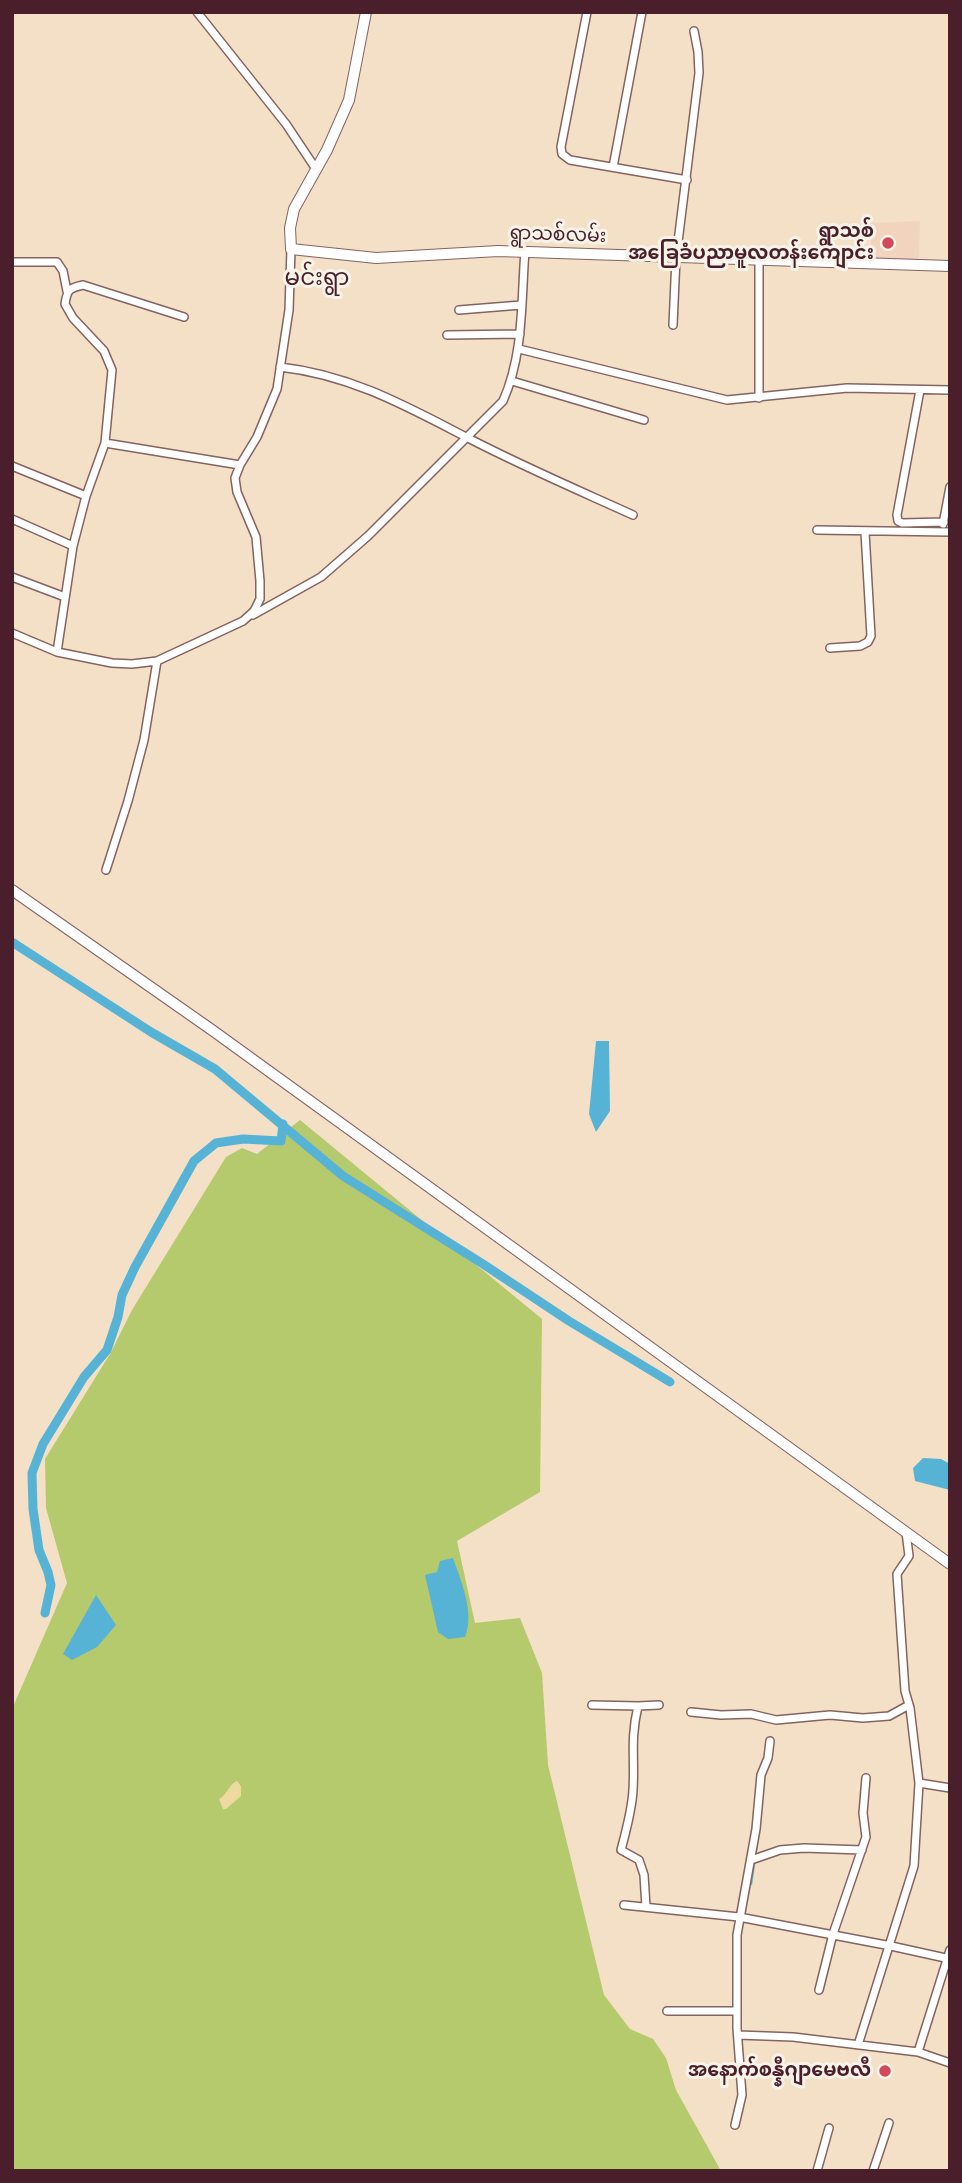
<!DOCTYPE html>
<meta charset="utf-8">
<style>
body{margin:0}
#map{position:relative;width:962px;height:2183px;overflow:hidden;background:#f3e0c6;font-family:"Playpen Sans",sans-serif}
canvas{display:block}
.frame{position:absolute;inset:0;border:14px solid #4a1f2b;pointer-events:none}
</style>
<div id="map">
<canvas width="962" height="2183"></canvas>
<div class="frame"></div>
</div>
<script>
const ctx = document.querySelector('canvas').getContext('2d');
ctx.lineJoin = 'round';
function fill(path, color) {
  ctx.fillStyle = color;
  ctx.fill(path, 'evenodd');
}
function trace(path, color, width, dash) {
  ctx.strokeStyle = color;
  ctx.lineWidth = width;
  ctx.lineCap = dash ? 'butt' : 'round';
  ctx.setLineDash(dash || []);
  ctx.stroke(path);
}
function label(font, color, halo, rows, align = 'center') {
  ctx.font = font + ' "Playpen Sans","Noto Sans Myanmar",sans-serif';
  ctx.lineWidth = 6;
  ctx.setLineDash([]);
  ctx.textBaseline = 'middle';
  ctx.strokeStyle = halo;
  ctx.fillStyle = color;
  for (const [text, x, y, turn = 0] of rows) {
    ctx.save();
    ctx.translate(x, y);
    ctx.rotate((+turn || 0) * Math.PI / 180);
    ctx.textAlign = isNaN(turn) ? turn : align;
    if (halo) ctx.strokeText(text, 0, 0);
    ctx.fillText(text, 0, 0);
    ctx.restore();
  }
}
fill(new Path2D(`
 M920 221 919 262 872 261 870 223Z`), '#f2d4be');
fill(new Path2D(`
 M300 1120 542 1319 540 1492 457 1541 475 1623 520 1618 542 1673 548 1765 604 1995 630 2029 653 2039 666 2058 676 2090 721 2171H12V1709L67 1583 46 1508 45 1459 110 1354 132 1310 226 1157 242 1148 257 1154Z`), '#b5c96d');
fill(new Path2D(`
 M237 1781 241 1786V1796L226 1809H223L219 1799C227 1795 230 1783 237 1781Z`), '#eeda9e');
fill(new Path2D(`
 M596 1041H609L610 1111 596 1132 589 1114Z
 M923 1458 941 1459 950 1464V1490L915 1481 913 1468Z
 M453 1558C461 1581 475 1613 465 1637L448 1639 438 1632 425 1575 437 1572 440 1561Z
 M96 1595 116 1625 97 1647 72 1660 63 1654Z`), '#57b3d5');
trace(new Path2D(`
 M751 1884 757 1842`), '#57b3d5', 2.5);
trace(new Path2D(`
 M12 942 151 1032 215 1069 343 1176 483 1264 569 1321 670 1382
 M45 1613 51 1585 48 1572 39 1550 33 1509 32 1473 43 1444 84 1377 107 1350 118 1317 122 1295 135 1267 194 1161 216 1143 243 1139 281 1141 283 1124`), '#57b3d5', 9);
const street = new Path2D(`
 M197 12 286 124 316 169
 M587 12 561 147 562 154 570 160 687 180
 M613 167 642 12
 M12 262H57L63 271 67 291
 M459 310 521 305
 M673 325 676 258 699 73 698 52 694 31
 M447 335 520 334
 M519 349 727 400 847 388 950 390
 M280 367C351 375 406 406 468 438 522 466 578 490 633 515
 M512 381 644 420
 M920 390 897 515 898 521 902 523 944 522
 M759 398V261
 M105 443 240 465
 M12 466 86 496
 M12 519 73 546
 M943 524 950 487
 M817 530 950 532
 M12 577 65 597
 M253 615 321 577 368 536 503 401C524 354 521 301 525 251
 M12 633 57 652 112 663 132 664 157 661 243 621 254 611 260 599V581L256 537 237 492 235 478 240 465 257 437 277 389 289 310 291 249
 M830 648 860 646 868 642 871 636 865 532
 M57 652 73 546 86 496 105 443 112 370 104 351 73 318 65 304C67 290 69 288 83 285L184 317
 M106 870 128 801 144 740 157 661
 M592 1705 638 1706C630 1740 635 1758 633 1790 632 1810 626 1831 621 1850L639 1860 644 1875 646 1907
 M638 1706 659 1705
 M691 1712 721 1715 751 1714 776 1720 830 1715 863 1718 889 1716 909 1705
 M919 1783 950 1788
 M751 1860 780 1850 804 1848 862 1850
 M624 1905 739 1917 891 1946 950 1959
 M819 1990 833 1934 866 1837 863 1813 866 1778
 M667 2011H737
 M738 2035 793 2037 918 2052 950 2063
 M858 2045 914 1866 919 1783 910 1708 905 1691 897 1574 909 1556 906 1532
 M918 2052 950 1950
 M735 2125 742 2095 737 2028V1935L756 1829 761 1775 768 1758 770 1741
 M817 2171 829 2128
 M873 2171 889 2123`);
const secondary = new Path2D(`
 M366 12 349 100 327 150 294 209 290 228 291 249 376 258 498 251 950 266
 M12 890 212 1030 950 1564`);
trace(street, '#856361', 10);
trace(secondary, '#856361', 12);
trace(street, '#fff', 7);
trace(secondary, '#fff', 10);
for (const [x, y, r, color] of [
 [888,243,7,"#d1495b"],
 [885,2071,7,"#d1495b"]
]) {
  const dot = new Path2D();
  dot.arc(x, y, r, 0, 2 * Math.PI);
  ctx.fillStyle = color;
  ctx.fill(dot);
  trace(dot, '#f7f3e8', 2.5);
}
label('bold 19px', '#4a1f2b', '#f7f3e8', [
 ["ရွာသစ်",874,232],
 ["အခြေခံပညာမူလတန်းကျောင်း",874,254],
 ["အနောက်စန္နီဂျာမေဗလီ",871,2071]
], 'right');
label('19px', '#4a1f2b', '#f7f3e8', [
 ["ရွာသစ်လမ်း",558,235,2]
]);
label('23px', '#4a1f2b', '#f7f3e8', [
 ["မင်းရွာ",317,279]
]);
</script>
